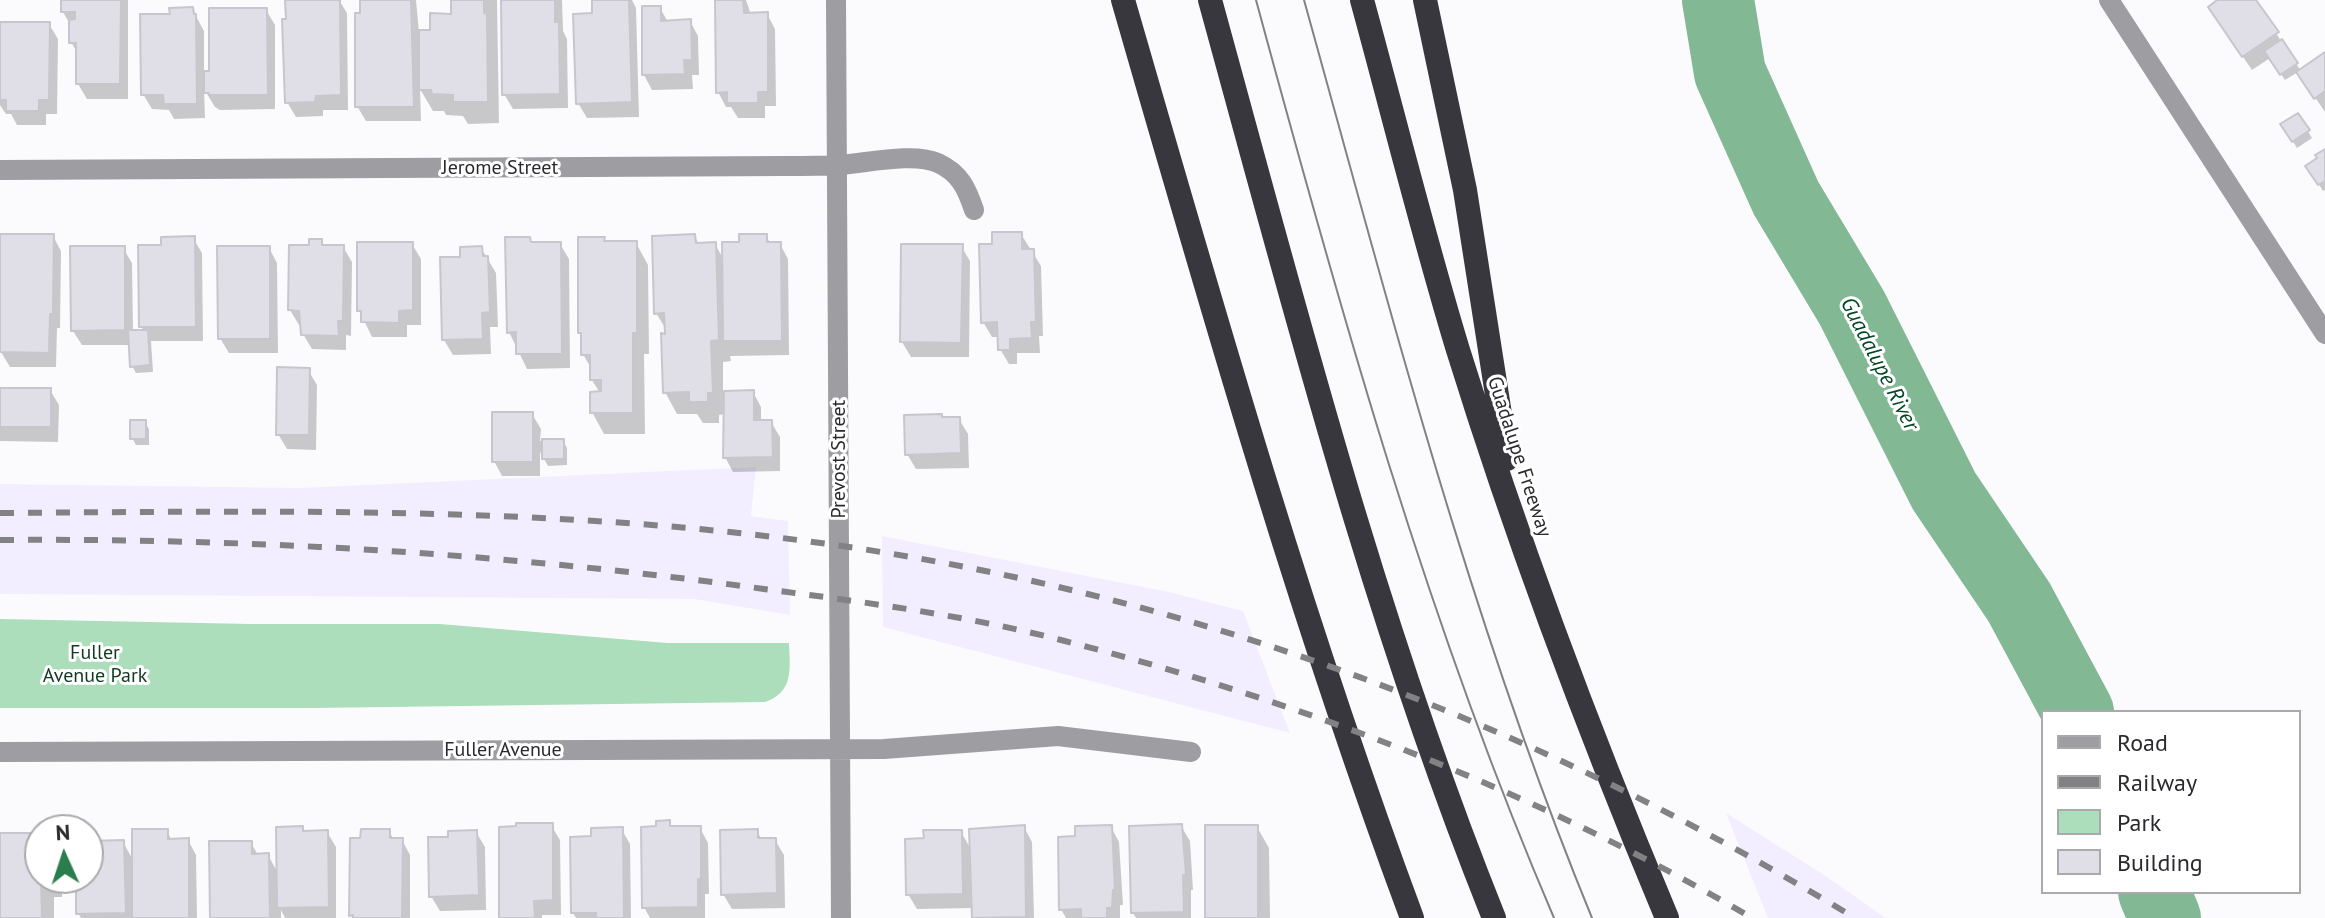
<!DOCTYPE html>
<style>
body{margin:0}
#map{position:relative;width:2325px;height:918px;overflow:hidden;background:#fbfbfe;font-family:"PT Sans",sans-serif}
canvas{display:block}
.legend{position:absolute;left:2041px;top:710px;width:260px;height:184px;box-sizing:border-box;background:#fff;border:2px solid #aaa9ab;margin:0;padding:10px 14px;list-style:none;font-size:24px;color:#2a292d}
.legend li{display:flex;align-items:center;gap:16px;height:40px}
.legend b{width:40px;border:2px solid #aaa9ab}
.north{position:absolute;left:24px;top:814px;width:80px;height:80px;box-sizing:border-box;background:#fff;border:2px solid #aaa9ab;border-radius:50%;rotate:357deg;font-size:22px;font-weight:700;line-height:32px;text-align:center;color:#2a292d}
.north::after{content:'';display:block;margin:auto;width:28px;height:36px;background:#2c7d4e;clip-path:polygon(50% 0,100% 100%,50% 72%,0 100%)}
</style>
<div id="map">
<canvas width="2325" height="918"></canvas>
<ul class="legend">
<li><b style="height:10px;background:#9e9da1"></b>Road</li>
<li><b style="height:10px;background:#828285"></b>Railway</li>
<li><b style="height:22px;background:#addebc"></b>Park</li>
<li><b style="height:22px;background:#e0dee7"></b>Building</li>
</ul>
<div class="north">N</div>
</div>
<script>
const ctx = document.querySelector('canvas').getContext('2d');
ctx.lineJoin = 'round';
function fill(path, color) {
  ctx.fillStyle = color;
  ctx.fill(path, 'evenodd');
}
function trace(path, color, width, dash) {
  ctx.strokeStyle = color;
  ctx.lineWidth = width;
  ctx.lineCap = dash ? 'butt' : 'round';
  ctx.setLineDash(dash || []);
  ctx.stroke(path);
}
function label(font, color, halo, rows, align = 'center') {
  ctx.font = font + ' "PT Sans",sans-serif';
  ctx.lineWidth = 6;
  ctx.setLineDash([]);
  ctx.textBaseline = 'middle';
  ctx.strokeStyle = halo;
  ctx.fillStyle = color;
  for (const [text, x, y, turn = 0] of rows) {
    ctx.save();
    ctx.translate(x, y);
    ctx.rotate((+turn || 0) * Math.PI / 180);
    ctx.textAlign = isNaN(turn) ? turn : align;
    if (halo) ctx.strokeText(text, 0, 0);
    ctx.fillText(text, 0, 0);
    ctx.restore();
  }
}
fill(new Path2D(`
 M756 467 751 516 788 521 790 615 694 599 0 594V484L301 488Z
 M882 536 1169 592 1243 611 1290 733 883 627Z
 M1726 813 1824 875 1886 918H1768Z`), '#f2eeff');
fill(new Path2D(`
 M0 619 251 624H440L667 643H789C790 669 794 692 765 702L313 708H0Z`), '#addebc');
fill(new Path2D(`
 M63 0H128V99H87L78 84V54L71 42V26L63 12Z
 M287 0H339L347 13 348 110H323V116L296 117 287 102Z
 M362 0H416L419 32H432L453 16V0H497L499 123 468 124 463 116 446 115 444 111H433L420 89 421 121H366L357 106Z
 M503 0H562L563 31 567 39 568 108 513 109 504 94Z
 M594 0H632L636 8 639 117 587 118 578 103 594 15Z
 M717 0H746L751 15 767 14 775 29 776 106H765V118H738L731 107H726L718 92Z
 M2221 0H2254L2301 71 2325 55V112L2298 72 2285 80 2270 58 2252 70 2219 22Z
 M660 8 668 22 690 21 698 36 699 75H692L693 89 652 90 644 75Z
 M192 9 204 31V73L211 74 266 10 275 25V109L220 110 215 107 204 89 205 118 174 119 169 110 152 109 143 94 172 16Z
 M0 24H49L58 39 57 114H46V125H17L11 114H6L0 105Z
 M2298 115 2312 138 2297 148 2283 125Z
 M2325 151V190L2323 191 2308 167Z
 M1021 234 1041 266 1043 336H1039L1040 353H1017V364H1009L1000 349V337H992L983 322 994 246Z
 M0 236H53L61 251 60 328H57L56 367H10L1 352Z
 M694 236 699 244H715L724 260 741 244 766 236 771 244H780L788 259 789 355 730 356 731 361 723 362V393L753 392 761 407V422H771L780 437V471L733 472 725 457V414L719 415V423H703L697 414H677L665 392 667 331 656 313Z
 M193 238 202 253 203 341H151L153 372 136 373 132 366 131 345H82L73 331 123 248 132 263 133 332H144L141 326 162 247Z
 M529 239 532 244H560L569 259 570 368 527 369 509 332Z
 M603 239 606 243H636L648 265 649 354H644L645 434H604L592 412 600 393 592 380V370L583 354V337L580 332Z
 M321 241 324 247H343L352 262 351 336 346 335V350L312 349 303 334V325H299L290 310 311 247Z
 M412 244 421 259V325H407V337H372L359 310Z
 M961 246 970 261 969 357H911L902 342Z
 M269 248 277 263 278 353H229L220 338Z
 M481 248 496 273 498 327H490L491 354 453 355 444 340Z
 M308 370 317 385 316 450 287 449 278 434Z
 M0 390H50L59 405 58 442 0 441Z
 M532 414 541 429 540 441H563L567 448V465L548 466 540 452V476H502L494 461Z
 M959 419 968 434 969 468 916 469 907 454Z
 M145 422 149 429V445H136L132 438Z
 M669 822 672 828H700L708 843 709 894H705V918H650L644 907 658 828Z
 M551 825 560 840 561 915H542V918H501Z
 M1181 826 1190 841 1193 890H1191V918H1136L1133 913Z
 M1024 827 1032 842 1034 918H974V908L917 909 908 894 926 840 961 832 972 851Z
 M1111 827 1119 842 1123 905H1120V918H1066L1061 909 1077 838Z
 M1257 827 1269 848 1270 918H1207Z
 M302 828 304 833 327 832 336 847V918H285L281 910V918H212L251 843 258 855H268L279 875Z
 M622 830 630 844 631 918H576L573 913 593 838Z
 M167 831 172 841 188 840 196 855 197 918H81L78 913V878H88V843L123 842 134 862Z
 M389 831 394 840H402L410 855V918H353L351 915 362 840Z
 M757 831 762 840H775L784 855 785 908 732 909 723 894Z
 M476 832 485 847 486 910 440 911 431 896 450 839Z
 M0 835 40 878H62V897H54V918H0Z`), '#0003');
trace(new Path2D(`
 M1718 0 1730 73 1786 198 1852 308 1944 491 2019 602 2078 712
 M2154 892 2165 918`), '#83b894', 72);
const building = new Path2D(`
 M61 0H121L120 84H76V43H69V20L75 19V12H61Z
 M285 0H340L341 95 316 96 315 102 285 103 282 19H286Z
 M360 0H411L414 107H355V13H360Z
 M451 0H484V13L487 14 488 102H453V95L432 94 431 90H419V30H430V13L451 14Z
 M501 0H555V22H559L560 94 502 95Z
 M592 0H629L632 102 576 104 573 14 592 13Z
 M715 0H743L744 13 768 12V92H758V103H727V92L716 93Z
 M2217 0H2256L2279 32 2242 57 2208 7Z
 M642 6H661V21L691 19 692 60H684L685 74 642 75Z
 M193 7 194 14H196L197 104H164L163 95H141L140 14H170L169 8Z
 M209 8H267L268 95H209V93H204V71H209Z
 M0 22H50L49 100H39V111H6V100H0Z
 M2282 39 2298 63 2280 75 2264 51Z
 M2325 52V91L2314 99 2296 72Z
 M2298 113 2310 130 2292 142 2280 124Z
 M2325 149V181L2318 185 2305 166 2317 158 2315 155Z
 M992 232H1022V249H1034L1036 322H1031L1032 338 1010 339V350H998L997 322 981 323 979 244H992Z
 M0 234H54L53 314H50L49 353 0 352Z
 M695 234 696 243 716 242 719 340 711 341 713 393H708V402H689V392L663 393 661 333 665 334 664 313 654 314 652 236Z
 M739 234H767V242H781L782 341H723L722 242H739Z
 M195 236 196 327H139L138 245H161V237Z
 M505 237H530L531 242H561L562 354H516V332L507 333Z
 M578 237H605L604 241H637V333H633V413H590V392L601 391V380H590V355H581V333H578Z
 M309 239H322V245H344L343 321H338L339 336 301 335 299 311 288 310 289 245H309Z
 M357 242H413V310L399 311V323L361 322V311H357Z
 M901 244H963L961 343 900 342Z
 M70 246H125V330L71 331Z
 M217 246H270V339H218Z
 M482 246 483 256H488L490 312 482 313 483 339 442 340 440 257H460V247Z
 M128 330H148L150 365 130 367Z
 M277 367 310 368 309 435H276Z
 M0 388H51V427H0Z
 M754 390V420H772L773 457 723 458 724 391Z
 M492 412H533V462H492Z
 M942 414V417H960L961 453 905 455 904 415Z
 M130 420H146V439H130Z
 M542 439H564V459H542Z
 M670 820V826H701V879H698V907L642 908 641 827 656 826V821Z
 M516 823H553V900L534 901 535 918H499V827L516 826Z
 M1182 824 1186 875H1183L1184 912 1131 913 1129 826Z
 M1025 825 1026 917 972 918 969 829Z
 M1112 825 1115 890H1113L1112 908H1107V918H1081V909L1059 910 1058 837 1075 836V826Z
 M1205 825H1258V918H1205Z
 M303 826V831L328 830 329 907 277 908 276 827Z
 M623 827 624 918H596V913H571L570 837 591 836V828Z
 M132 829H168V839L189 838V918H132Z
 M361 829H390V838H403L402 918H353V915L349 916 350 838H360Z
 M758 829V838H776L777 893 721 895 720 830Z
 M477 830 479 895 429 897 428 837H448V831Z
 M923 830H962L963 894 906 895 905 839 924 838Z
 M0 833H40L42 918H0Z
 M124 840 126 913 76 914V878H88V841Z
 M209 841H252V854L269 853 270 918H210Z`);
fill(building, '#e0dee7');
trace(building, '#c7c6ce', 2);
trace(new Path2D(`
 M836 0 841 918
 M2109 0 2325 334
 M0 170 784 166C803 166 822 166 840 165 867 163 914 152 938 163 960 173 967 189 974 210
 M0 752 884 749 1058 736 1191 752`), '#9e9da1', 20);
trace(new Path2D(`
 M1123 0C1212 308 1300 617 1412 918
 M1210 0C1295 309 1374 620 1494 918
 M1362 0C1394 117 1423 235 1458 350 1518 543 1589 732 1667 918
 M1425 0 1465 190 1507 459`), '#39373e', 24);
trace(new Path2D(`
 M1256 0C1340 310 1427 622 1554 918
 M1304 0C1390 309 1470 621 1592 918`), '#828285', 2);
trace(new Path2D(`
 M0 513C294 511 590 505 881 552 1234 609 1550 733 1855 918
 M0 540C255 538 512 554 764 589 863 602 964 615 1061 640 1303 702 1536 791 1752 918`), '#828285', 6, [14, 14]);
label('20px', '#2a292d', '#fff', [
 ["Jerome Street",500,168],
 ["Guadalupe Freeway",1519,457,72],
 ["Prevost Street",839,459,-90],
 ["Fuller Avenue",503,750]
]);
label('20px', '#103a21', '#fff', [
 ["Fuller",95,653],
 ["Avenue Park",95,676]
]);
label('italic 22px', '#034625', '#fff', [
 ["Guadalupe River",1879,364,63]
]);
</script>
